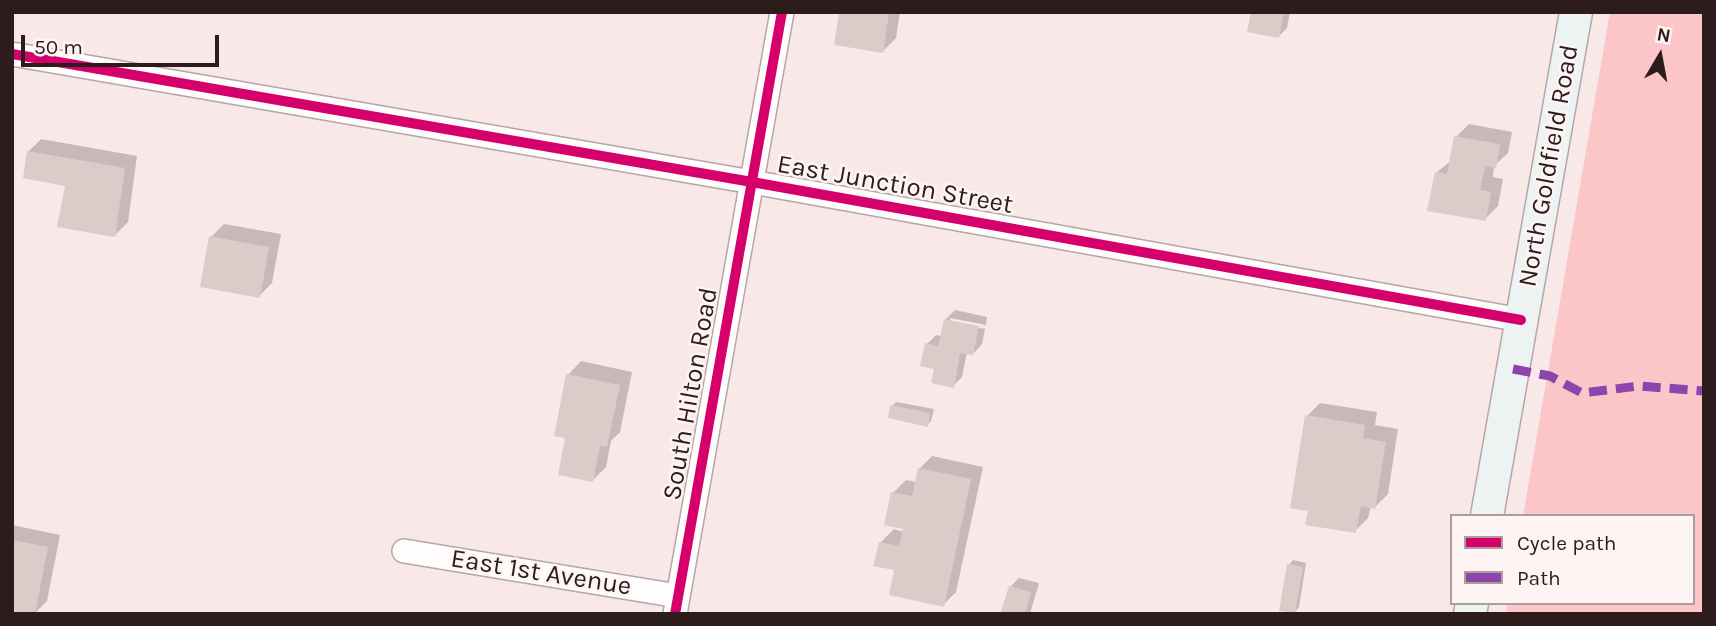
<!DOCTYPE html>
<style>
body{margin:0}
#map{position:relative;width:1716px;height:626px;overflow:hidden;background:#f9e8e8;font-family:Karla,sans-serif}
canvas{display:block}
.frame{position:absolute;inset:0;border:14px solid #2d1c1c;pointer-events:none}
.legend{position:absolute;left:1450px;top:514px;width:245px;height:91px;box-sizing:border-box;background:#fef4f4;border:2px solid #aa9e9e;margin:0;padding:9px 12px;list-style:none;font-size:21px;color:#2d1c1c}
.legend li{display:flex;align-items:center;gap:14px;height:35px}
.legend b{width:35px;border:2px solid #aa9e9e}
.north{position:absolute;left:1625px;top:21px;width:70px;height:70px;-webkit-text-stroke:5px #fef4f4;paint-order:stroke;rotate:10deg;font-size:19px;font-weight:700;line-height:28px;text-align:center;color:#2d1c1c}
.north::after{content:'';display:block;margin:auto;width:24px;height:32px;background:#2d1c1c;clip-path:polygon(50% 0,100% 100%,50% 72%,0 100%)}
.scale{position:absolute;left:21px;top:35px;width:198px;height:32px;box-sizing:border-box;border:4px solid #2d1c1c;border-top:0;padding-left:9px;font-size:21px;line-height:24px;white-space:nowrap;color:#2d1c1c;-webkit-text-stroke:5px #fef4f4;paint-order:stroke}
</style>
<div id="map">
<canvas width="1716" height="626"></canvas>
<div class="frame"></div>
<ul class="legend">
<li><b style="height:9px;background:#d6006c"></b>Cycle path</li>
<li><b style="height:9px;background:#8e44ad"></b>Path</li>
</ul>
<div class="north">N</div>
<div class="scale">50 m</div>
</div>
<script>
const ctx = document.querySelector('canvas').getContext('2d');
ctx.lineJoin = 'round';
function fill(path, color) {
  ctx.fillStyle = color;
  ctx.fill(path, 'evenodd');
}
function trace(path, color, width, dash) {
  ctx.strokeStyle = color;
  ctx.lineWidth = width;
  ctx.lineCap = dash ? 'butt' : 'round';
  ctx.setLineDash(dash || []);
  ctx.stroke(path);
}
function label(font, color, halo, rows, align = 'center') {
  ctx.font = font + ' Karla,sans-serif';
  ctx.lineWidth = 5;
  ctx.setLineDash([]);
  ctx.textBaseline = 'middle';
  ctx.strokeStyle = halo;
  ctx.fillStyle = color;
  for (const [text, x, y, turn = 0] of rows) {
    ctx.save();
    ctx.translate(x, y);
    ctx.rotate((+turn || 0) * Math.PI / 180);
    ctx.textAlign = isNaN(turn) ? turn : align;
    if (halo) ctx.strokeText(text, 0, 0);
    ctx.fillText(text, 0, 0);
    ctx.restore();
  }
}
fill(new Path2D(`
 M1610 12H1704V614H1506L1508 603H1693V516H1523Z`), '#fcc5c7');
fill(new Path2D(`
 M841 12H900L896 38 883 51Z
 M1252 12H1290L1287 28 1278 37Z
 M1469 124 1512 132 1508 153 1494 166 1493 177 1503 179 1498 206 1485 219 1436 173 1452 160 1456 137Z
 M41 139 137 156 128 222 115 235 67 185 28 152Z
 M224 224 281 234 272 283 259 296 211 237Z
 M955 310 987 317 986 325 950 318V322L985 329 982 344 973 354 967 352 962 377 953 386 936 368 927 344 936 335 942 336 946 319Z
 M581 361 632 372 620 432 611 441 606 467 593 480 568 375Z
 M896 402 934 409 931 421 927 425 892 406Z
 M1320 403 1377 412 1375 425 1398 429 1388 494 1375 507 1371 506 1368 518 1355 531 1310 509 1307 416Z
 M932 456 983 467 956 592 943 605 896 568 880 543 894 529 904 532 893 493 906 480 916 482 919 469Z
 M12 525 60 535 47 601 34 614 12 610Z
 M1293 560 1306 563 1299 607 1295 612 1289 565Z
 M1019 578 1039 583 1030 614H1002L1010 587Z`), '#0003');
fill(new Path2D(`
 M839 12H889L883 53 834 45Z
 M1251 12H1284L1279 38 1247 32Z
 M1454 136 1500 144 1496 168 1485 166 1480 190 1491 192 1486 221 1427 211 1435 172 1447 174Z
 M27 151 125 168 115 237 57 227 65 186 23 178Z
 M209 236 269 247 260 298 200 287Z
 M944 319 979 326 973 355 960 353 954 388 931 383 934 369 920 366 925 343 938 346Z
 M566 374 620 385 607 447 600 446 593 482 558 475 565 438 554 436Z
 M890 405 930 413 928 427 888 418Z
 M1305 415 1365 425 1363 438 1386 442 1375 509 1361 506 1356 533 1305 525 1308 511 1290 508Z
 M918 468 971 479 944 607 889 595 894 570 873 566 879 542 899 546 903 529 884 525 891 492 912 496Z
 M12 540 48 547 35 614 12 611Z
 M1287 564 1303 567 1295 613 1279 611Z
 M1009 586 1031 592 1025 614H1000Z`), '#dbcbc9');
const street = new Path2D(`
 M12 54 752 182 1521 320
 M404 551 678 596
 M675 614 782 12`);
const secondary = new Path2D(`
 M1487 516 1576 12
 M1470 614 1472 603`);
trace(street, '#b6a6a7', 26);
trace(secondary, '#b6a6a7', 35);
trace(street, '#fefcfc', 23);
trace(secondary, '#edf2f3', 32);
trace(new Path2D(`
 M1513 369 1550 376 1582 393 1639 386 1704 391`), '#8e44ad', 9, [18, 9]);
trace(new Path2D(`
 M12 54 752 182 1521 320
 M675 614 782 12`), '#d6006c', 10);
label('26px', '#2d1c1c', '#fef4f4', [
 ["North Goldfield Road",1549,166,-80],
 ["East Junction Street",895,185,10],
 ["South Hilton Road",691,394,-80],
 ["East 1st Avenue",541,573,9]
]);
</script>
